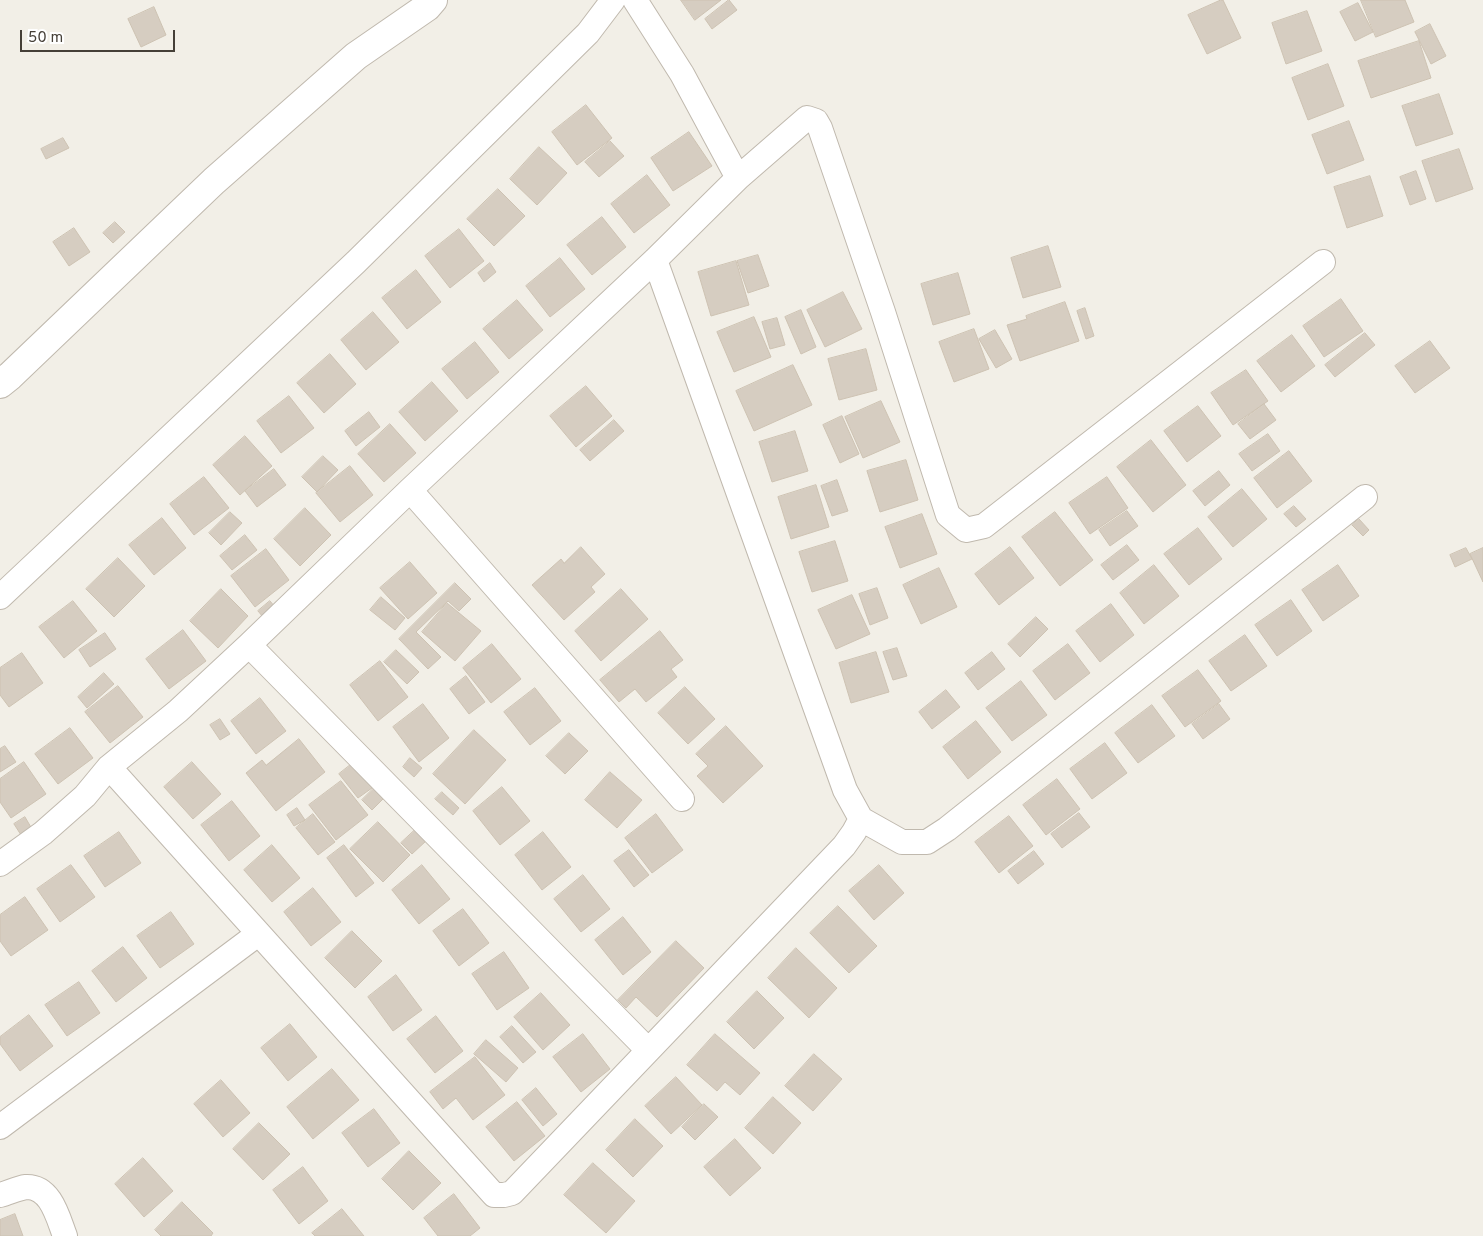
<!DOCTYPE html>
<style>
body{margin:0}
#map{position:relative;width:1483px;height:1236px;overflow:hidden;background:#f2efe7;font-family:Overpass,sans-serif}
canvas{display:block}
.scale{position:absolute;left:20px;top:30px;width:155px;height:22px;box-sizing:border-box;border:2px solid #453f37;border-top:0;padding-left:6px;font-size:15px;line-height:18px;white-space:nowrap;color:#453f37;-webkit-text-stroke:4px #fff;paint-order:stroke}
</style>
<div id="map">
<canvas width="1483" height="1236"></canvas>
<div class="scale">50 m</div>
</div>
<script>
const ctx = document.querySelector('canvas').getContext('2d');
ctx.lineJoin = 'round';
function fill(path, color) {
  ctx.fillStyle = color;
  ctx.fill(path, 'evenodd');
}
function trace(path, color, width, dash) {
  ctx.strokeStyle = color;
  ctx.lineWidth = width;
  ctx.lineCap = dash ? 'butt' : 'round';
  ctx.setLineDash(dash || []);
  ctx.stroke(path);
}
const building = new Path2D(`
 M681 0H721L695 20Z
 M729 0 737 10 712 29 705 19Z
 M1221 0H1223L1241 38 1207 54 1188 15Z
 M1361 0H1405L1414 22 1376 37Z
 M1358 3 1373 32 1355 41 1340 12Z
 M154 7 166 35 141 47 128 19Z
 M1307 11 1322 51 1286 64 1272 23Z
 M1430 24 1446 56 1431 64 1415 32Z
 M1419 41 1431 78 1371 98 1358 61Z
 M1328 64 1344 106 1308 120 1292 78Z
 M1439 94 1453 134 1416 146 1402 106Z
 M586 105 612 138 577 165 552 132Z
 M1349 121 1364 160 1327 174 1312 135Z
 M689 132 712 166 673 191 651 158Z
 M63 138 69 148 46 159 41 149Z
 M610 141 624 156 599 177 585 162Z
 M539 147 567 173 537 205 510 179Z
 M1459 149 1473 189 1436 202 1422 161Z
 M1416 171 1426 199 1410 205 1400 177Z
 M647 175 670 205 634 233 611 204Z
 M1370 176 1383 216 1347 228 1334 187Z
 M498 189 525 216 494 246 467 219Z
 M602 217 626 247 592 275 567 245Z
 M115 222 125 232 113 243 103 233Z
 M74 228 90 252 69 266 53 242Z
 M459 229 484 261 450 288 425 256Z
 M1048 246 1061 287 1023 298 1011 258Z
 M758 255 769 286 748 293 737 261Z
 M560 258 585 289 550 317 526 286Z
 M736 261 749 305 711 316 698 272Z
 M490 263 496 272 484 282 478 273Z
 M416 270 441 302 407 329 382 298Z
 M958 273 970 314 933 325 921 284Z
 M843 292 862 329 825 347 807 310Z
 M1341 299 1363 331 1324 357 1303 326Z
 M517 300 543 330 509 359 483 329Z
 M1065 302 1079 341 1020 361 1007 325 1027 319 1026 316Z
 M1085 308 1094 336 1086 339 1077 311Z
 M801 310 816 347 801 354 785 317Z
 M373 312 399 342 366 370 341 340Z
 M754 317 771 357 734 372 717 332Z
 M777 318 785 345 770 349 762 322Z
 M974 329 989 369 954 382 939 342Z
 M995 330 1012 359 996 368 979 339Z
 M1365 333 1375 345 1335 377 1325 365Z
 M1292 335 1315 366 1281 392 1257 361Z
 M1430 341 1450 368 1415 393 1395 366Z
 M475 342 499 372 467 399 442 369Z
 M866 349 877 390 839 400 828 359Z
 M330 354 356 384 324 413 297 383Z
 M793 365 812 405 754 431 736 391Z
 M1246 370 1268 401 1233 425 1211 393Z
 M432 382 458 411 425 441 399 412Z
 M586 386 612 416 576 447 550 416Z
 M289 396 314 428 281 453 257 421Z
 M881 401 900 442 863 458 845 417Z
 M1264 404 1276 420 1250 439 1238 424Z
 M1198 406 1221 436 1187 462 1164 431Z
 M369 412 380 427 356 446 345 431Z
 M842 416 859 454 840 463 823 425Z
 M614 420 624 431 590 461 580 450Z
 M390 424 416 453 384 482 358 454Z
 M795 431 808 471 772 482 759 442Z
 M1268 434 1280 451 1252 471 1239 454Z
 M245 436 272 466 240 495 213 465Z
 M1151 440 1186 485 1153 512 1117 467Z
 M1289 451 1312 481 1277 508 1254 478Z
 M323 456 338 470 317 492 302 477Z
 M906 460 918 500 880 512 867 471Z
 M350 466 373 495 340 522 316 493Z
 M274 469 286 485 257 507 245 491Z
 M1219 471 1230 485 1205 506 1193 491Z
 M204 477 229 508 194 535 170 504Z
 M1107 477 1128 508 1090 534 1069 503Z
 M837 480 848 511 832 516 821 486Z
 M816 485 829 527 791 539 778 497Z
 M1242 489 1267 519 1233 547 1208 517Z
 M1294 506 1306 519 1296 527 1284 514Z
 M305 508 331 535 300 566 274 539Z
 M1127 511 1138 526 1110 546 1099 530Z
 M230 512 242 523 221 545 209 533Z
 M1055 512 1093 560 1060 586 1022 537Z
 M922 514 937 554 900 568 885 527Z
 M162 518 186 548 154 575 129 545Z
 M1359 519 1369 530 1363 536 1352 525Z
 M1198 528 1222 559 1189 585 1164 554Z
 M245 535 257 550 232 570 220 556Z
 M835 541 848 581 812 592 799 552Z
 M1127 545 1139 560 1113 580 1101 565Z
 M581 547 605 574 591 587 595 592 564 620 532 585 561 559 564 563Z
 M1010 547 1034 578 999 605 975 574Z
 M1466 548 1472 559 1455 567 1450 555Z
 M1483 548V582L1470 554Z
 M266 549 289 580 255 607 231 576Z
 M118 558 145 586 114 617 86 589Z
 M410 562 437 593 408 619 380 588Z
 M1154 565 1179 596 1144 624 1120 593Z
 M1338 565 1359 596 1323 621 1302 590Z
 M939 568 957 607 921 624 903 585Z
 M455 583 471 599 459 611 448 601 416 632 441 657 428 669 399 639Z
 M877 588 888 618 870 625 859 594Z
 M221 589 248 616 218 648 190 621Z
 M621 589 648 619 601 661 575 631Z
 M852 595 870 634 836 649 818 610Z
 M381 597 405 618 395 630 370 610Z
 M1291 600 1312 631 1277 656 1255 625Z
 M73 601 97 631 64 658 39 627Z
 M270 601 280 613 268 623 258 611Z
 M447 603 481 631 455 661 422 632Z
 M1111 604 1134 635 1100 662 1076 631Z
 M1036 617 1048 629 1020 657 1008 644Z
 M183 630 206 661 169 689 146 659Z
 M660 631 683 660 671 669 677 677 646 702 635 689 619 702 600 680Z
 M105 633 116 649 90 667 79 650Z
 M1245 635 1267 666 1231 691 1209 661Z
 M492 644 521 679 491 703 463 668Z
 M1068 644 1090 673 1055 700 1033 671Z
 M897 648 907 676 893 680 883 652Z
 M396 650 419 672 407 684 384 662Z
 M876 652 889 692 851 703 839 663Z
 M992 652 1005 669 978 690 965 673Z
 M22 653 43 683 9 707 0 695V668Z
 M380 661 408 697 378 721 350 685Z
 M1198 670 1221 701 1185 727 1162 696Z
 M104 673 114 684 87 708 78 697Z
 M466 676 485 702 469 714 450 689Z
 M1021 681 1047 715 1012 741 986 708Z
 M118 686 143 717 110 743 85 712Z
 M685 687 715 719 688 744 658 713Z
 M535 688 561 721 530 745 504 712Z
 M946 690 960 707 932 729 919 712Z
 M260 698 286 731 256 754 231 721Z
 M423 704 449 738 419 762 393 727Z
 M1219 704 1230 719 1203 739 1192 724Z
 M1152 705 1175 736 1138 763 1115 733Z
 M220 719 230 734 220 740 210 725Z
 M976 721 1001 752 968 779 943 747Z
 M726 726 763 766 723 803 697 776 708 766 696 754Z
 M70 728 93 758 58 784 35 754Z
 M474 730 506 760 465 804 433 774Z
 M569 733 588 751 565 774 546 756Z
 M299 739 325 772 276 811 246 773 262 760 266 765Z
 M1105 743 1127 773 1092 799 1070 769Z
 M5 746 16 762 0 772V749Z
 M410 758 422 768 414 777 403 767Z
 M24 762 46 794 11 818 0 802V779Z
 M192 762 221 794 193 819 164 787Z
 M353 763 372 788 358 798 339 774Z
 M610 772 642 800 617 828 585 800Z
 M1057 779 1080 809 1046 835 1023 805Z
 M341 781 368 815 336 840 309 805Z
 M502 787 530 821 500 845 473 811Z
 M374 788 384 798 372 810 362 800Z
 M442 792 459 808 453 815 435 799Z
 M232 801 260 836 229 861 201 825Z
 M297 808 305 820 294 826 287 815Z
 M1079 813 1090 827 1062 848 1051 834Z
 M313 814 335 842 318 855 296 828Z
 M656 814 683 850 652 873 625 838Z
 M1009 816 1033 846 999 873 975 842Z
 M25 817 32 829 21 835 14 824Z
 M378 822 410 855 383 882 350 849Z
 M415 830 426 841 412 854 401 843Z
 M119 832 141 863 105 887 84 856Z
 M543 832 571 867 542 890 515 855Z
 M272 845 300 878 272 902 244 870Z
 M344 845 374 883 356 897 327 858Z
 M629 850 649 875 634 887 614 861Z
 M1034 851 1044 864 1018 884 1008 871Z
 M71 865 95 897 60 922 37 889Z
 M422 865 450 899 419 924 392 890Z
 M879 865 904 893 874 920 849 891Z
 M583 875 610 909 581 932 554 899Z
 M313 888 341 922 311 946 284 912Z
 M25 897 48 930 11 956 0 941V915Z
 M838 906 877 946 849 973 810 933Z
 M463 909 489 943 459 966 433 931Z
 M171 912 194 944 160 968 137 936Z
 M623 917 651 952 623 975 595 940Z
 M352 931 382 961 355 988 325 958Z
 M676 941 704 968 657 1017 636 997 626 1008 618 1000Z
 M123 947 147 978 116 1002 92 971Z
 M796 948 837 988 809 1018 768 978Z
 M504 952 529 988 497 1010 472 974Z
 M396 975 422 1010 393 1031 368 997Z
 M79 982 100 1013 67 1036 45 1005Z
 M757 991 784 1018 754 1049 727 1022Z
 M541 993 570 1025 543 1050 514 1017Z
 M29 1015 53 1046 20 1071 0 1044V1037Z
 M436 1016 463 1051 435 1073 407 1039Z
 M290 1024 317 1057 288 1081 261 1048Z
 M512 1026 536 1052 523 1063 500 1037Z
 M583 1034 610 1069 581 1092 553 1057Z
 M715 1034 760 1073 740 1095 725 1082 717 1091 687 1065Z
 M486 1040 518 1068 506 1082 474 1054Z
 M814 1054 842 1079 813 1111 785 1086Z
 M475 1057 505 1095 473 1120 456 1098 443 1109 430 1092Z
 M332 1069 359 1100 313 1139 287 1107Z
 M676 1077 702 1105 671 1134 645 1106Z
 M221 1080 250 1113 223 1137 194 1104Z
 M536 1088 557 1114 543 1126 522 1100Z
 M773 1097 801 1123 773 1154 745 1128Z
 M517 1102 545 1136 514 1161 486 1127Z
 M704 1104 718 1117 695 1140 682 1127Z
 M374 1109 400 1143 368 1167 342 1133Z
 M635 1119 663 1146 633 1177 606 1150Z
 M259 1123 290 1154 263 1180 233 1149Z
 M735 1139 761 1168 730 1196 704 1167Z
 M409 1151 441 1183 413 1210 382 1179Z
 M143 1158 173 1191 144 1217 115 1184Z
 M593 1163 635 1201 606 1233 564 1195Z
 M303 1167 328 1201 299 1224 273 1190Z
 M454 1194 480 1228 470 1236H438L424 1218Z
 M182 1202 213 1233 211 1236H161L155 1230Z
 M342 1209 364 1236H315L312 1233Z
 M15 1214 23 1236H0V1220Z`);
fill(building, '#d6cdc1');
trace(building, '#cdc2b2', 1);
const minor = new Path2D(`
 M738 178 807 118 816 121 820 128 883 312 948 515 966 530 984 526 1323 262
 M410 490 682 799
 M0 597 356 262 588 33 613 0
 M249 645 648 1050
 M109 767 494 1195H504L512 1193 844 846 854 832 861 819 845 790 655 260
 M861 819 902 842H927L947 829 1365 497
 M0 864 43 833 85 796 109 767 178 711 249 645 410 490 655 260 738 178 682 74 635 0
 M0 1127 258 934
 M0 1195C8 1193 18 1188 26 1187 51 1186 58 1218 65 1236`);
const tertiary = new Path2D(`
 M0 384 10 376 214 181 356 56 427 7 433 0`);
trace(minor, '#c0b9ae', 26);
trace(tertiary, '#c0b9ae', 30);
trace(minor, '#fff', 24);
trace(tertiary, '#fff', 28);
</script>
